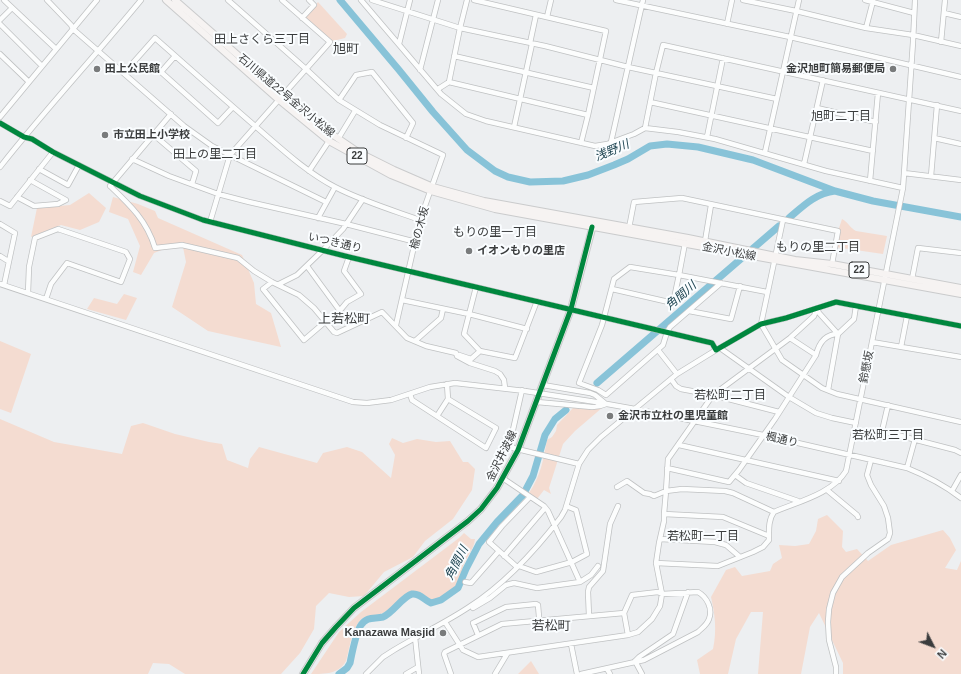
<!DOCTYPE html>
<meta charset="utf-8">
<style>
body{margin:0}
#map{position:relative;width:961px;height:674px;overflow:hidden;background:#edeff1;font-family:Helvetica,sans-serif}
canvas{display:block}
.north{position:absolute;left:913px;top:626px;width:40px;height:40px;-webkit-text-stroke:3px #fafdff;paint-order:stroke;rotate:132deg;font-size:11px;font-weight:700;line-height:16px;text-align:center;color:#3a3c3d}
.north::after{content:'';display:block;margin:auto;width:14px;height:18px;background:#3a3c3d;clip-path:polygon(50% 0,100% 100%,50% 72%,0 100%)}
</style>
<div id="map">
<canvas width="961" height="674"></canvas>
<div class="north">N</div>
</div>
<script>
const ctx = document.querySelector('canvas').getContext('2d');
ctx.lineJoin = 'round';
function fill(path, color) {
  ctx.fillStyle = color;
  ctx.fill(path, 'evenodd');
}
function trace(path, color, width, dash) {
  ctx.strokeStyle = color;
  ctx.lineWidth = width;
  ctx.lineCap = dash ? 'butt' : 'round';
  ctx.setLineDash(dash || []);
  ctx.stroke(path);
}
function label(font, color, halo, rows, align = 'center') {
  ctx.font = font + ' Helvetica,"Noto Sans JP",sans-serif';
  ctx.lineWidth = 4;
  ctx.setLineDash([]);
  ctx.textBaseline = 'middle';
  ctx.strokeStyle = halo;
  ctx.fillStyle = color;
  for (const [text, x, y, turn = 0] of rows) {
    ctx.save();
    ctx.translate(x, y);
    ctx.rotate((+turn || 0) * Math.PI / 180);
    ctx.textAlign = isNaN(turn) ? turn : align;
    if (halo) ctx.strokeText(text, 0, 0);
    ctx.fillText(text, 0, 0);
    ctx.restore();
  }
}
fill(new Path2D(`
 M318 2 347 34 345 38 333 41 306 19V17Z
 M89 193 106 208 99 222 80 230 61 225 31 237 37 208 70 205Z
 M113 197 138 204 155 211 158 218 242 255 254 283 256 304 271 313 281 347 208 331 172 307 186 262 182 242 154 253 141 275 133 272 140 246 128 219 109 212Z
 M842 219C848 222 850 228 856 231L887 236 883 254 835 247 838 231Z
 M124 294 137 298 126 320 87 309 94 298 117 304Z
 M0 341 31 354 11 413 0 409Z
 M603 407 575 431 563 444 549 488 551 494 544 490 537 499 529 493C541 475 543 461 547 440L552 437 556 431 557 425 573 408 591 409Z
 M0 419 54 442 122 454 131 426 143 423 175 434 209 442 222 444 227 460 248 468 250 459 259 447 317 463 323 453 347 447 362 452 391 478 395 455 389 444 392 438 403 443 417 439 436 442 450 441 463 462H468L475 469 472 490 453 519 425 541 413 557 384 572 364 596 349 597 329 593 316 606 314 629 300 653 281 674H185L169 664 153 663 148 674H0Z
 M827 515 843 531 842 547 846 552 857 549 868 561 891 545 943 530 950 538 956 550 945 568 957 570 961 561V674H843V663L819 613 810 627 801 674H758L763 612H751L736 639 728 674H700L697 660 713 649C717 631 715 614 711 597L726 570 735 567 742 576 770 571 773 564 782 558 779 545 795 546 809 544 816 531 818 519Z
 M464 533 471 539H475C474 550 466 557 463 567 461 572 462 577 461 582 458 592 440 601 431 603 424 600 420 593 412 594 402 596 393 609 383 613 373 618 364 612 357 625 351 634 349 651 346 661 339 674 325 674 311 674L339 632 361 612 459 538Z
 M531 661 539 674H518Z`), '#f4dcd1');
trace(new Path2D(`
 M340 0 399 70 433 112 467 150 495 171 508 177 530 182 563 181 588 175 614 165 628 159 650 146 667 144 698 147 753 160 835 191 873 201 961 217
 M789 218C803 206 816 193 835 191
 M597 383 779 226
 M339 674 347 668 350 663C352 653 356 632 361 625 367 616 374 619 383 617 393 613 403 596 412 594 420 593 424 600 431 603L441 600 458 588 466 569 479 544 497 522 523 495 533 476 545 435 555 419 566 410`), '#88c3d8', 7);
const minor = new Path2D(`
 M4 0 56 49
 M47 0 71 25 73 29 184 126 212 146 230 155 330 42 282 0
 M228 0 306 69 339 100 380 125 443 155 420 220 396 325
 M361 0 441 94 466 114 486 121 595 146 607 144 634 134 645 128 678 132 715 139 826 171 903 188
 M372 0 460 28 545 46 628 67 777 99
 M616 0 790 37 961 77
 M743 0 796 11 866 28 913 35 961 46
 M865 0 914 13
 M944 13 961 17
 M547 17 551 0
 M302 18 314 5 309 0
 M0 20 12 8
 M0 24 42 66
 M727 24 732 0
 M866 28 873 1
 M941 42 945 0
 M530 43 536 15
 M399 44 410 0
 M0 54 29 82
 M175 56 161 72 218 123 233 107
 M454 56 594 88
 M420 70 438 0
 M124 73 155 38C190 69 226 101 262 132 285 152 308 173 335 187 362 201 392 210 420 220
 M449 82 460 28 467 0
 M438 89 449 82 588 115 606 31 474 0
 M339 100 356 75 372 72 413 123 406 138
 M650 102 873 151
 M817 108 876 122
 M171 114 110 186C130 205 147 221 155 248L182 245 238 258 254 271 272 282 299 295 314 308 334 332 337 333 382 312 407 338 426 346 456 353 457 356 470 363 495 371 500 374 504 380 505 388
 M0 117 97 0
 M0 123 24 137 32 139 53 152 140 196 203 220 349 257 712 343 716 350 761 324 786 318 836 302 961 326
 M514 127 532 44
 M645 128 656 73 663 45 961 111
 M154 135 196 171 192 184
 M707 137 723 58
 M934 138 961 144
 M338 139 355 111
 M611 142 643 0
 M581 143 588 115
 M765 152 799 0
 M132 159 169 176 218 194 249 202 346 224 416 242
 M804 164 823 80
 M0 167C45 110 95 56 141 0
 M39 169 68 185 79 165
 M309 171 329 141
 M904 173 961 180
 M931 176 937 105
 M870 181 878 93
 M17 197 34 206 58 204 66 200 30 180
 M0 201 10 206 53 152
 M318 218 335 187
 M210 222 230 155 326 202
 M0 224 15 233 4 285
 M629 228 634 202 682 198 838 231 832 264
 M705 241 711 205
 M685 243 679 275 630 267 614 279 602 325 579 383 598 390 606 395 663 345 667 332 670 327 721 283
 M0 256 8 261
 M307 266 340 311
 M912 279 918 248 961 253
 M272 282 263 289 304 340 325 322 337 314 347 302 361 294 344 271 349 257
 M0 284 353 402 367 403 391 400 430 387 455 383 525 391
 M279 284 297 275 323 250 343 229 363 199
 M476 287 464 334 480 351 515 358 537 301
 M612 289 673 303 679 275 767 292
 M28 293 29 267 35 238 58 229 126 252 130 259 121 282 67 263 51 284 46 299
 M402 300 469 314 527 329
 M817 308 819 313 838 334
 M689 311 731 319 740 286
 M761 324 782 360 822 388 837 394 961 422
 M761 324 783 220
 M790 338 816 355
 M415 341 441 318 443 309
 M872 342 961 357
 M901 347 907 316
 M720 348 789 397 816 413 832 418 856 423
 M658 350 677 374
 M459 355 471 359 480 351
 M671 379 676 386 681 389 713 395 779 412
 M522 390 510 443 513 448 579 464
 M828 390 838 334 854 319 856 306
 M410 394 412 400 486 448 496 428 448 399
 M537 402 592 407 600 406 606 404 595 395 590 393 543 385
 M596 402 635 409 763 435 907 468C927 476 944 485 961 498
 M888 405 882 431 955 450 961 453
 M437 416 448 399 447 384
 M679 445 839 481
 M667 468 729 482 739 470 775 419 816 355C819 343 825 334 838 334
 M907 468 915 439
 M735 475 746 483 798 501
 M504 479 544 506 548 511 580 582
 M617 487 627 481 644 493 650 494 654 496 666 491 682 489 725 491 733 493 774 512
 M827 490 857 515 858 517
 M952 491 961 475
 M664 514 723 517 769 536
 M660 539 715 542 726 545 740 557
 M504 556 545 508
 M656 563 718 566 753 552 763 547 769 540C769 531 768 520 774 512 797 502 832 494 846 471L903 188 913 42 915 0
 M519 566 536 572 572 562 587 554 576 510 566 506
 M517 567 489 542 502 526 530 497
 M465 582 471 583 499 551
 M473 608 490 598 506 585 514 583 537 588 580 582 591 575 598 566
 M589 616 588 592 589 587 603 571 610 524 618 506
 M445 622 463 650 478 657 628 635 638 632 652 619 660 606 662 594 656 563 659 543 664 521V514L666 491 668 459 713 395 790 338 814 316 817 308
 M478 635 473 623 506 607 536 604 538 605 539 617 538 621
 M415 637 419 674
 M571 644 577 674
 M635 661 639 657 673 634 688 592
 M635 661 642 674
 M607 669 610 674
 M366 674 383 657 394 650C419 635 445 623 469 607 505 584 535 551 561 517L565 510 579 464 588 450 601 437 677 374 716 350
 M406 674 418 667
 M451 674 444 654 445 652 502 624 624 613
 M495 674 507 654
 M581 674 644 660 698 632C702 628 707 625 709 619 713 609 707 597 698 592L662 594 658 592 632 595 624 613 628 635
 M836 674V667L829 640 828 622 829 609 833 593 842 577 868 553 888 539 890 533 888 518 884 506 871 485 867 475 871 460`);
const major = new Path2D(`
 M166 0 279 100 329 141 391 175 431 191 495 209 961 294
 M175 0 314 122 358 152 394 170 433 187 484 201 688 238 795 260 832 264 961 288
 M303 674 322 643 336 627 354 608 468 521 481 509 497 488 518 450 571 309 593 225`);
trace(minor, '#bfc1c2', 6);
trace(major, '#cacbcc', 8);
trace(minor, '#fcfdfd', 4.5);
trace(major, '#f6f3f2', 6);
const minorBridge = new Path2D(`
 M525 391 596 402`);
trace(minorBridge, '#bfc1c2', 6, []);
trace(minorBridge, '#fcfdfd', 4.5);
trace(new Path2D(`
 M0 123 24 137 32 139 53 152 140 196 203 220 349 257 712 343 716 350 761 324 786 318 836 302 961 326
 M303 674 322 643 336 627 354 608 468 521 481 509 497 488 518 450 571 309 592 227`), '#00873e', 5);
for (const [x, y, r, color] of [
 [97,69,4,"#797b7c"],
 [893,69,4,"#797b7c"],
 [105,135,4,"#797b7c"],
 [469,251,4,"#797b7c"],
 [610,416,4,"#797b7c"],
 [443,633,4,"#797b7c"]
]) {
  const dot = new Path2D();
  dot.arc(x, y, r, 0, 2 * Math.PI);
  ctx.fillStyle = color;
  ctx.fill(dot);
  trace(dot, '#fafdff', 1.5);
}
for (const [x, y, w] of [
 [357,156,20],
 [859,270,20]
]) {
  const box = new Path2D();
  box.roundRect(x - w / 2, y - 8, w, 16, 3);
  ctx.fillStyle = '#fafdff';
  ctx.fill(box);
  trace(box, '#3a3c3d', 1);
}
label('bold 10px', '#3a3c3d', null, [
 ["22",357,156],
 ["22",859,270]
]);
label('bold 11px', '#3a3c3d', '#fafdff', [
 ["田上公民館",105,69],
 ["金沢旭町簡易郵便局",885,69,"right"],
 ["市立田上小学校",113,135],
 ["イオンもりの里店",477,251],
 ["金沢市立杜の里児童館",618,416],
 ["Kanazawa Masjid",435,633,"right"]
], 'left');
label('11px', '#3a3c3d', '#fafdff', [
 ["石川県道22号金沢小松線",286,96,40],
 ["楡の木坂",420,228,-75],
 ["いつき通り",335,243,13],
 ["金沢小松線",729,252,11],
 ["鈴懸坂",867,367,-79],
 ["楓通り",782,440,13],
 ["金沢井波線",502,456,-64]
]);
label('12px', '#3a3c3d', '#fafdff', [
 ["田上さくら三丁目",262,40],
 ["旭町二丁目",841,117],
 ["田上の里二丁目",215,155],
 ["もりの里一丁目",495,233],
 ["もりの里二丁目",818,248],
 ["若松町二丁目",730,396],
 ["若松町三丁目",888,436],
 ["若松町一丁目",703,537]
]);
label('italic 12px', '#1e4451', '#fafdff', [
 ["浅野川",612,151,-23],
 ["角間川",681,296,-41],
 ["角間川",457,563,-63]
]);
label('13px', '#3a3c3d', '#fafdff', [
 ["旭町",346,49],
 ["上若松町",344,319],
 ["若松町",551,626]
]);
</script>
